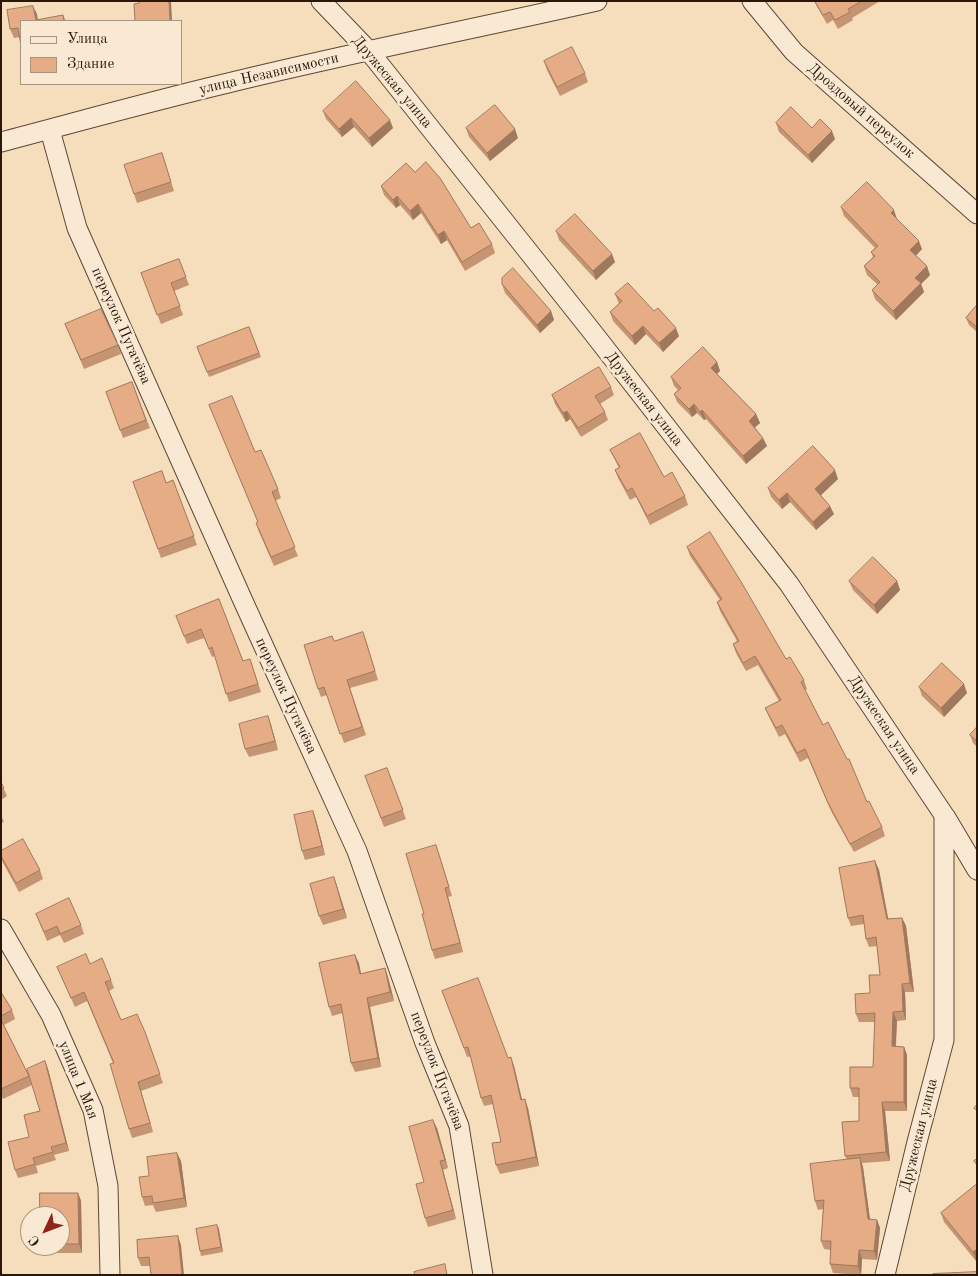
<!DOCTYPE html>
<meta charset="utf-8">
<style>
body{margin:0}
#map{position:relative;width:978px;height:1276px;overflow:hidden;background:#f6ddbb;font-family:"Old Standard TT",serif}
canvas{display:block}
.frame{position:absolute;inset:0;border:2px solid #2a1709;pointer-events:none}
.legend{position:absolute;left:20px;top:20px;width:162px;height:65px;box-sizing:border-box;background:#f9e9d3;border:1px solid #a69582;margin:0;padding:6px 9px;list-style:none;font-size:15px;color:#2a1709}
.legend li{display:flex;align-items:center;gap:10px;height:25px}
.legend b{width:25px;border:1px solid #a69582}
.north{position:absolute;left:20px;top:1206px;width:50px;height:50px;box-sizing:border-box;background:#f9e9d3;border:1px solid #a69582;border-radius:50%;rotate:227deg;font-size:14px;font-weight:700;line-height:20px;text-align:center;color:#2a1709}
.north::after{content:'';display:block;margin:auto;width:18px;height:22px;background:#8f2418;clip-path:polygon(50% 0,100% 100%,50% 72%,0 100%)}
</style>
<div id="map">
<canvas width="978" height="1276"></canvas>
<div class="frame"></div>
<ul class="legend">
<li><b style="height:6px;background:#f9e9d3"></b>Улица</li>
<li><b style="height:14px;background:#e5ac85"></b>Здание</li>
</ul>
<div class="north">С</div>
</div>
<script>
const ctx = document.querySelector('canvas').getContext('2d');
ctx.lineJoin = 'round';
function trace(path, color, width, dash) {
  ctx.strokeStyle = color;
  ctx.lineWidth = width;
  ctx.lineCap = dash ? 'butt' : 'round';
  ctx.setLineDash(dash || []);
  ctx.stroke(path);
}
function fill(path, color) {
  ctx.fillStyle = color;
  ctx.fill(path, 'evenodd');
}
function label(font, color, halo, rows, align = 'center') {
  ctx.font = font + ' "Old Standard TT",serif';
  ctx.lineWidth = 5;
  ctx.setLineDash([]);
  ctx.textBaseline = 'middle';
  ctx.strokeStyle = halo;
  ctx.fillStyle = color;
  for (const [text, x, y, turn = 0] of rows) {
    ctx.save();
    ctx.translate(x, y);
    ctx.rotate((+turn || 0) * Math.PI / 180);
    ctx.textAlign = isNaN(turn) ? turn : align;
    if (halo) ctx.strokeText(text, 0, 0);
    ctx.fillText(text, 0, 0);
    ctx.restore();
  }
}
const street = new Path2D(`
 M321 1 368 50 590 329 789 584 944 815V1040L917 1142 885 1275
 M752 1 794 52 977 214
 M50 130 77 228 244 603 357 851 425 1043 459 1126 483 1275
 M1 142C77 122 152 101 228 83 350 53 474 29 597 1
 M945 816 977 870
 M1 929 51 1015 93 1110 108 1186 110 1275`);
trace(street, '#5d4836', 21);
trace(street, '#f9e9d3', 19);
fill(new Path2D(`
 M814 1H880L852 18 853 20 838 29 833 20 827 24Z
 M33 6 38 20 63 15 66 21H21L20 37 14 38 10 29Z
 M544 61 585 73 588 82 560 96 547 70Z
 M323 111 393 128 372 147 354 127 342 137 326 119Z
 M776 123 835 139 812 163 779 132Z
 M466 128 518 138 490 161 469 137Z
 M162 153 174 191 137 203 134 194Z
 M415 172 471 228 492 244 495 253 465 271 447 240 441 244 421 213 413 220 400 205 396 208 384 195 381 186Z
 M841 207 897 219 922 249 916 256 930 275 921 284 924 292 896 320 875 299 872 290 878 285 867 275 864 266 873 257 871 252 875 248 844 216Z
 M556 231 615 262 596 280 559 240Z
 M179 259 189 285 174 291 183 315 161 324 141 273Z
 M502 284 551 311 554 320 540 333 505 293Z
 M615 294 654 311 679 336 663 352 646 334 635 345 613 321 610 312 619 304Z
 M977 305V332L969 325 966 318Z
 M65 324 118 345 121 354 84 369Z
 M249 327 261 357 209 377 197 347Z
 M717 362 720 371 717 374 756 414 760 423 755 427 767 446 746 464 706 419 704 420 697 413 692 417 677 402 674 394 678 390 674 386 671 377Z
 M132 382 150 428 123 438 106 392Z
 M611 387 614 395 600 404 605 412 608 420 581 437 570 419 566 422 555 404 552 395Z
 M209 405 255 452 278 489 281 498 275 501 298 556 274 566 259 532 256 523 258 522Z
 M610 450 664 477 685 496 688 505 650 525 636 497 630 500 618 478 615 470 619 468Z
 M838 479 821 495 834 514 816 530 790 502 782 509 771 497 768 488Z
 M173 480 197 545 161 558 133 482 166 483Z
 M687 547 804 680 807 689 805 690 823 725 882 827 885 836 854 852 831 811 808 758 800 762 785 734 779 737 769 717 765 708 779 701 758 665 746 671 736 653 733 644 737 641 720 611 717 602 720 600 690 556Z
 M849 581H897L900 590 877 614 853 590Z
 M219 599 243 661 250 659 261 692 229 702 215 656 212 657 204 638 187 644 176 616Z
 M334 641H366L378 680 350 688 366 735 344 743 327 695 321 697 318 689Z
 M919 687 967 693 944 717 922 696Z
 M268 716 271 725 278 750 249 757 245 749Z
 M977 727V747L973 743 970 735Z
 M387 768 406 819 384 827 365 776Z
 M1 782 7 796 1 800Z
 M313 811 316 820 325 855 305 860 302 851Z
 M1 815 4 822 1 823Z
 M1 851 40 870 43 879 19 892 2 861 1 858Z
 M439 854 452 896 448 897 463 952 435 959 432 950 424 914Z
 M875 861 879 870 888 919 902 918 906 926 914 992H905L906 1020 897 1021 896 1046 904 1047 907 1055V1111H885L890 1161 862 1163 863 1167 870 1219 877 1220 880 1228 877 1260 862 1259 861 1275 833 1273 830 1264 831 1250 824 1249 821 1241 823 1209 818 1210 815 1201 847 1160 845 1156 859 1121V1097H853L850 1088 873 1067 875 1022H859L856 1014 870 993 880 975 877 946 869 947 866 939 864 924 851 926 848 918Z
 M334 877 347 918 323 925 319 916Z
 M36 914 81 925 84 934 64 943 60 935 47 941Z
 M355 955 361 974 385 968 388 977 394 1001 370 1007 381 1067 355 1072 351 1063 343 1013 332 1016 329 1007Z
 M90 964 111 980 114 988 109 991 121 1020 145 1032 163 1083 141 1091 153 1132 132 1138 129 1129 113 1063 87 1001 75 1007 57 967Z
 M442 991 508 1058 514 1066 522 1100 528 1108 539 1166 500 1174 496 1165 501 1142 493 1104 484 1106 481 1098 471 1056 467 1057Z
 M1 992 12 1010 15 1019 4 1025 29 1076 31 1082 45 1061 48 1069 69 1151 54 1155 56 1160 36 1166 38 1173 18 1178 15 1170 40 1111 32 1085 3 1099 1 1096Z
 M437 1128 448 1168 443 1170 456 1219 428 1227 425 1218 424 1182Z
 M181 1161 187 1207 156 1212 153 1205 145 1206 142 1197 149 1176Z
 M977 1184 976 1261 944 1222 941 1213Z
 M78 1193 81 1201 82 1253H44L41 1246H60V1216Z
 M217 1225 223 1252 201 1256 200 1251Z
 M181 1245 150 1266H141L138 1258Z`), '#c59472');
fill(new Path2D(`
 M169 1H171L172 21H170Z
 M33 6 37 14 38 21H37Z
 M351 118 354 127 342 137 339 129Z
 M390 120 393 128 372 147 369 138Z
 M515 129 518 138 490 161 487 153Z
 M832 131 835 139 812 163 808 155Z
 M397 196 400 205 396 208 393 200Z
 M418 204 421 213 413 220 410 211Z
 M894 210 897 219 891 213Z
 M444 231 447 240 441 244 438 235Z
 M919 241 922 249 913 258 910 250Z
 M612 254 615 262 596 280 593 271Z
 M927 266 930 275 921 284 924 292 896 320 893 311 915 278Z
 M551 311 554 320 540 333 537 325Z
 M643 326 646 334 635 345 632 336Z
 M676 328 679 336 663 352 659 343Z
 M717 362 720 371 714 376 711 368Z
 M694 404 697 413 692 417 689 409Z
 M702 410 706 419 704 420 700 412Z
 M567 411 570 419 566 422 563 413Z
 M756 414 760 423 752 430 749 421Z
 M763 438 767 446 746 464 743 456Z
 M835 470 838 479 818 498 815 489Z
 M787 493 790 502 782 509 779 500Z
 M830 506 834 514 816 530 813 522Z
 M897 581 900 590 877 614 874 605Z
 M964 684 967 693 944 717 941 708Z
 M268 716 271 725 278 750 275 741Z
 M313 811 316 820 325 855 322 846Z
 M875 861 879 870 890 928 887 919Z
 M334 877 337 886 347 918 343 909Z
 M445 888 448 897 463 952 460 943Z
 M902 918 906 926 914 992 910 983Z
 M355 955 359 963 363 983 360 974Z
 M385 968 388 977 394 1001 390 992Z
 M902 984 905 992 906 1020 903 1011Z
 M367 998 370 1007 381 1067 378 1058Z
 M893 1012 897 1021 895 1055 892 1046Z
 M904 1047 907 1055V1111L904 1102Z
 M511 1057 514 1066 524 1108 521 1100Z
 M45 1061 48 1069 69 1151 66 1143Z
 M138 1082 141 1091 153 1132 150 1123Z
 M525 1099 528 1108 539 1166 536 1157Z
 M882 1102 885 1111 890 1161 886 1152Z
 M433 1120 437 1128 448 1168 445 1160Z
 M177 1153 181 1161 187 1207 184 1198Z
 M860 1158 863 1167 871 1228 868 1219Z
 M440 1161 443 1170 456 1219 453 1210Z
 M78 1193 81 1201 82 1253 79 1244Z
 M877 1220 880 1228 877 1260 874 1251Z
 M217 1225 219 1229 223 1252 221 1247Z
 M178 1236 181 1245 184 1275H182Z
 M977 1249V1260L976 1261 973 1252Z
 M859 1250 862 1259 861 1275 858 1266Z`), '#a0785d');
const building = new Path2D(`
 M139 1H169L170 21H135L134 4 139 3Z
 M815 1H862L848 9 850 12 835 20 830 12 823 15Z
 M33 6 36 20 63 15 64 21H21V46L18 28 10 29 7 10Z
 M572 47 585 73 557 87 544 61Z
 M356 81 390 120 369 138 351 118 339 129 323 111Z
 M495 105 515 129 487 153 466 128Z
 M791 107 812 128 820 119 832 131 808 155 776 123Z
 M162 153 171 182 134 194 124 165Z
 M426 162 440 178 471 228 479 223 492 244 462 262 444 231 438 235 418 204 410 211 397 196 393 200 381 186 406 163 415 172Z
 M867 182 894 210 891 213 919 241 910 250 927 266 915 278 921 283 893 311 872 290 880 282 864 266 875 256 871 252 878 246 841 207Z
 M575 214 612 254 593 271 556 231Z
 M179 259 186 277 171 283 180 306 157 315 141 273Z
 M513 268 551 311 537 325 502 284V278Z
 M628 283 654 311 658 308 676 328 659 343 643 326 632 336 610 312 622 301 615 294Z
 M977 305V327L966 318Z
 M101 309 118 345 81 360 65 324Z
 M249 327 259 353 207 372 197 347Z
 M703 347 717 362 711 368 756 414 749 421 763 438 743 456 702 410 700 412 694 404 689 409 674 394 681 388 671 377Z
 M599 367 611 387 595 396 605 412 578 428 567 411 563 413 552 395Z
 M132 382 146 420 120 430 106 392Z
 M232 396 255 452 261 450 278 489 272 492 295 547 271 557 256 523 258 522 209 405Z
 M640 433 664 477 672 472 685 496 647 516 632 488 627 491 615 470 620 467 610 450Z
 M813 446 835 470 815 489 830 506 813 522 787 493 779 500 768 488Z
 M162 471 166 483 173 480 194 536 158 549 133 482Z
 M710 532 740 580 786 659 790 657 804 680 801 682 823 725 828 722 847 759H849L867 802 869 801 882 827 850 844 828 803 805 749 797 753 782 725 776 728 765 708 781 700 755 656 743 663 733 644 739 641 717 602 722 599 687 547Z
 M873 557 897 581 874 605 849 581Z
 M219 599 243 661 250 659 258 684 226 694 212 647 209 649 201 629 184 636 176 616Z
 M363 632 375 671 347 680 362 727 340 734 324 687 318 689 304 645 332 636 334 641Z
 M942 663 964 684 941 708 919 687Z
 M268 716 275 741 245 749 239 724Z
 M977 727V741L970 735Z
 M387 768 403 810 381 818 365 776Z
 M1 782 4 788 1 789Z
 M313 811 322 846 302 851 294 815Z
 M23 839 40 870 16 883 1 856V851Z
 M436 845 449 887 445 888 460 943 432 950 422 914H424L406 854Z
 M875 861 887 919 902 918 910 983 902 984 903 1011 893 1012 892 1046 904 1047V1102H882L886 1152 845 1156 842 1122 859 1121V1088H850V1067H873L875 1013 856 1014 855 994 870 993 869 975H880L876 937 866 939 863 915 848 918 839 868Z
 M334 877 343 909 319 916 310 884Z
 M69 898 81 925 60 934 57 926 44 932 36 914Z
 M86 954 90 964 102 958 111 980 105 982 121 1020 137 1014 145 1032 160 1074 138 1082 150 1123 129 1129 110 1064 114 1063 84 992 71 998 57 967Z
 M355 955 360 974 385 968 390 992 367 998 378 1058 351 1063 341 1004 329 1007 319 963Z
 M478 978 508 1058 511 1057 521 1100 525 1099 536 1157 496 1165 492 1143 501 1142 491 1095 481 1098 468 1047 464 1048 442 991Z
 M1 992 12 1010 1 1016Z
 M1 1020 29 1076 1 1089Z
 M45 1061 66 1143 51 1147 53 1152 33 1158 35 1164 15 1170 8 1142 29 1137 24 1115 40 1111 27 1069Z
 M977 1105V1111L974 1108Z
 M433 1120 445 1160 440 1161 453 1210 425 1218 416 1184 424 1182 409 1127Z
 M177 1153 184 1198 153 1203 152 1196 142 1197 139 1177 149 1176 147 1157Z
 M860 1158 868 1219 877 1220 874 1251 859 1250 858 1266 830 1264 831 1241H821L824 1200 815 1201 810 1164Z
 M977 1159V1165L974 1161Z
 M977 1184V1249L973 1252 941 1213Z
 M40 1193H78L79 1244H60V1216H40Z
 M217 1225 221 1247 200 1251 196 1229Z
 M178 1236 182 1275H151L149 1257 138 1258 137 1240Z
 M445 1264 447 1275H415L414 1272Z
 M977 1272V1275H933V1274Z`);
fill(building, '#e5ac85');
trace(building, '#a0785d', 1);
label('15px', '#2a1709', '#f9e9d3', [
 ["улица Независимости",269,74,-13],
 ["Дружеская улица",392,82,50],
 ["Дроздовый переулок",861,111,41],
 ["переулок Пугачёва",121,326,66],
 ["Дружеская улица",644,399,52],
 ["переулок Пугачёва",286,696,65],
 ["Дружеская улица",884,725,56],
 ["переулок Пугачёва",437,1071,69],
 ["улица 1 Мая",78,1080,68],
 ["Дружеская улица",919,1135,-76]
]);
</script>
